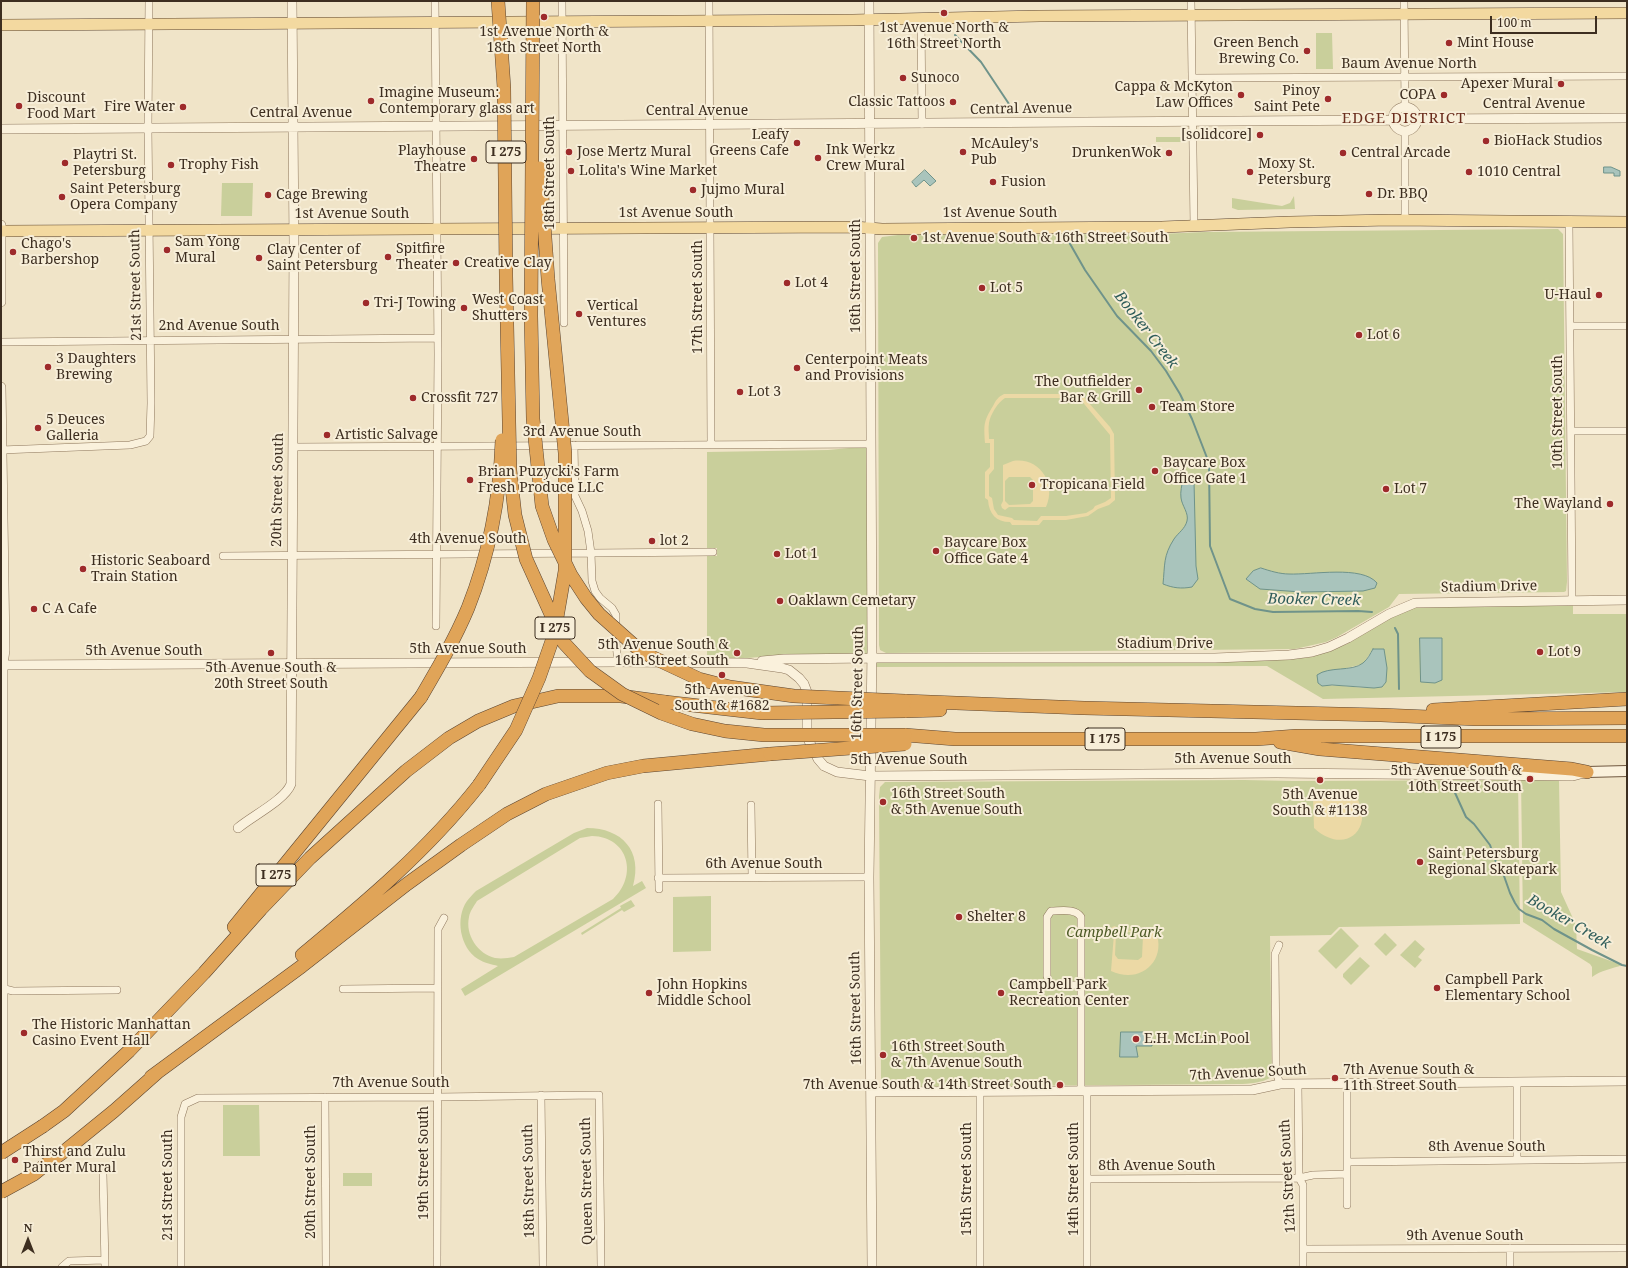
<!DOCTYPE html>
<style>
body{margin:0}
#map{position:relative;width:1628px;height:1268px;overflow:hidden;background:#f0e4c8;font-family:"Noto Serif",serif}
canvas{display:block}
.frame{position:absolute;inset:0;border:2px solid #3d2e20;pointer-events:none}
.north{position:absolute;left:8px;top:1220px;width:40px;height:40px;-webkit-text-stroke:3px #f7eed8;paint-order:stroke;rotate:0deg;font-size:11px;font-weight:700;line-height:16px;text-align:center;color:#3d2e20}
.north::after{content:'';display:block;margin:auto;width:14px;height:18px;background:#3d2e20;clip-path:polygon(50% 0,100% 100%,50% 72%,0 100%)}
.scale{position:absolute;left:1490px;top:16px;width:107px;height:18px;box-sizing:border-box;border:2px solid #3d2e20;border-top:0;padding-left:5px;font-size:12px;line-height:14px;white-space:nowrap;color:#3d2e20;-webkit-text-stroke:3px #f7eed8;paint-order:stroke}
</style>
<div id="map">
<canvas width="1628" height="1268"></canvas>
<div class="frame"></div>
<div class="north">N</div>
<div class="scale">100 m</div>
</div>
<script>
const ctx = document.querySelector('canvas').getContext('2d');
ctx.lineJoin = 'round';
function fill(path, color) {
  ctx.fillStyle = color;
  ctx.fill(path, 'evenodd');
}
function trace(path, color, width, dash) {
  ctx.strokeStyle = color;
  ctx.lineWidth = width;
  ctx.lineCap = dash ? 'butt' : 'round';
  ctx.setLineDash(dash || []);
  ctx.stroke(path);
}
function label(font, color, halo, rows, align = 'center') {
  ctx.font = font + ' "Noto Serif",serif';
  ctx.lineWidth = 4;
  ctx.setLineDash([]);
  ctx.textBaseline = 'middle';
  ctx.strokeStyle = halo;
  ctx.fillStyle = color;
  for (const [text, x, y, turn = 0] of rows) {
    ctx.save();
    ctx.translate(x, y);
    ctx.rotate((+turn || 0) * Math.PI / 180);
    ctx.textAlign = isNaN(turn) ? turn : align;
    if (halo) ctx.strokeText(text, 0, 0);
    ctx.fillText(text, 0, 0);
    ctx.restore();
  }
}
fill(new Path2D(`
 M1316 33H1332L1333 69H1316Z
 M1156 137H1186V142H1156Z
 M222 183H253L252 216H221Z
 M1294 196 1295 209 1238 210 1232 208V198L1282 206 1290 203Z
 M1558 229 1563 234 1567 582 1566 591 1564 592 1399 594 1389 607 1337 637 1326 642 1295 649 886 653 880 650 879 645 878 243 882 237 898 235 1160 234 1205 232Z
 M849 448H868L869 654 784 655 747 658H707V556H717V548H707V452L828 450Z
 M1573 605V614H1627V692L1323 699 1267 666 876 667V662H1215L1290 659 1312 657 1347 644 1391 618 1416 607ZM1420 638 1442 639V657ZM1373 649 1382 687C1362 690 1342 684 1322 686L1347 668 1363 664Z
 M1244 780 1293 781 1518 780 1520 924 1339 927 1331 935 1270 936 1272 1077C1261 1083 1250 1084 1238 1084L886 1087 882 1083 881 1078 879 796 880 787 885 782Z
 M1521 780H1559L1561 892 1576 925 1577 949 1622 965C1612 969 1601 970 1592 977V967L1590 964 1523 922Z
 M587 828C622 828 643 851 633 886L642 881 646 888 465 996 461 989 498 966C491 964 484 963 478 959 460 948 455 918 467 901 470 897 473 894 476 891L574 833ZM592 836C629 837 638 876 613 899L514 957C508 958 502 959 495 958 478 954 465 935 469 917 470 911 474 906 477 901L580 838Z
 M711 896V951L673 952V897Z
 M631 900 635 906 624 912 622 910 582 935 581 933 621 908 620 906Z
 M1341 928 1359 946 1336 969 1318 951Z
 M1385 933 1397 945 1386 956 1374 944Z
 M1415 940 1425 949 1418 957 1422 960 1415 968 1400 955Z
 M1360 957 1370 966 1351 985 1343 977V974Z
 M223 1105H259L260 1156H223Z
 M343 1173H372V1186H343Z`), '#c9cf9b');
fill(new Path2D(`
 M1004 394H1071L1074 397 1081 394 1110 427 1114 434 1115 500 1109 505 1098 509 1088 516 1066 520H1043L1039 525H1012L1010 522C996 522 989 514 988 500L985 498V472L990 467V443H985C984 425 983 422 993 406 996 400 998 397 1004 394ZM1005 398H1069L1073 401 1080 399 1110 435 1111 498 1105 502 1095 506 1093 509 1086 513 1066 516H1041L1037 521 1014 520 1012 518 998 515 994 509 992 498 989 496V475L994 469V439H989C989 434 988 428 989 423 990 415 998 402 1005 398Z
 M1013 461C1039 457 1057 483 1046 507H1009L1005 510 1002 508 1001 505 1003 501V465ZM1009 477H1030L1033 480V501L1030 504 1009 505 1005 501V481Z
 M1318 791H1352C1379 823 1348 859 1314 828L1313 797Z
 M1115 926 1119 930 1156 932C1167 961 1140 985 1111 971L1114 934 1111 930 1112 927ZM1119 931 1140 933 1143 936 1142 957 1138 960 1118 959 1115 955 1116 934Z`), '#ecd9a5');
const water = new Path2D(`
 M1604 167H1611L1620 171V176H1614V173H1604Z
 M925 170 936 181 930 186 924 180 916 187 912 182Z
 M1189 478 1194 481 1196 566 1198 579 1192 587C1181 589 1173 588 1163 584 1165 565 1163 556 1174 539 1178 533 1185 529 1187 521 1189 513 1182 506 1181 498 1180 492 1182 485 1183 479Z
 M1261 568C1270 571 1280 574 1289 574 1312 575 1362 565 1377 583L1375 588 1363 591 1301 592 1260 589 1246 579 1253 571Z
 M1420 638H1442V680L1435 683 1421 682Z
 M1373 649H1384L1387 668 1386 682 1382 687 1374 688 1332 685 1322 686 1318 683 1317 675C1329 666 1352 672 1363 663 1368 659 1370 654 1373 649Z
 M1121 1032H1152V1046H1136L1138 1057H1120Z`);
fill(water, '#a9c4bc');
trace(water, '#6f938a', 1);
trace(new Path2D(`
 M955 35 981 62 1013 110
 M1069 242 1085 270 1117 316 1151 351 1166 371 1180 394 1192 419 1209 463 1210 546 1230 599 1255 609 1273 612 1358 611 1372 612
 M1395 628 1398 634 1399 689
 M1451 784 1466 817 1474 824 1490 845 1497 865 1504 876 1510 893 1515 903 1519 909 1526 914 1542 920 1554 929 1592 950 1622 965 1627 966`), '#6f938a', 2);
const minor = new Path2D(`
 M435 1 438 354 436 626
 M562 1 564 323
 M709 1 711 445
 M1191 1 1194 226
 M1404 1 1405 107
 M921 18 922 124
 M1192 78 1627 76
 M1405 131V220
 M1569 223 1572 601
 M1570 326H1627
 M1 342 437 338
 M1571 431H1627
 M574 445 575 496 582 511 588 531 591 553 592 581 595 591 600 598 612 608 616 615V644L618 662
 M293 447 871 444
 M1 450 130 445 146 441 150 436 151 403 148 128 149 1
 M223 556 713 552
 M658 804 659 889
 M751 805 752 877
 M658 878 869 877
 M1279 945 1275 954 1276 1072 1280 1084
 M1081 985H1054L1049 982 1047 976V917L1051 911C1061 911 1075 908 1081 917V1091
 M1 988 13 991 117 990
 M343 989 437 988
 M1298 1084 1299 1178 1303 1185V1267
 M1347 1084V1205
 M1087 1091V1267
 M980 1092V1267
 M541 1095 543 1267
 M325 1097 326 1267
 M1517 1160V1082
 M1347 1162 1627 1159
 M103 1173 105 1267
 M1087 1179 1299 1178 1313 1175 1347 1174
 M1510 1248V1267
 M1304 1249 1627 1248
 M62 1267 69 1261 105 1260
 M181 1267V1117L185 1104 198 1098 437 1097 599 1095 601 1267
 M437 1267 438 929 444 918`);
const tertiary = new Path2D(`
 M869 1 872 649 869 877 872 1267
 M1393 119a12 12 0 1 1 24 0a12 12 0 1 1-24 0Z
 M1416 119 1627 118
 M1 129 1393 120
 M1 225V302
 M1 387 5 650 3 665V1267
 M762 661 784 659 872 658H1215L1289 655 1312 652 1329 647 1348 638 1389 614 1415 603 1627 600
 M1 665 618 662 747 663 782 668 789 670 799 678 804 684 807 692V731L809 741 818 759 824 766 837 772 870 776 1276 773 1573 776 1584 773
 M238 828C252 816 285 800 291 784L294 245 292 1
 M871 1092 1238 1090H1252L1280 1084 1627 1081`);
const secondary = new Path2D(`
 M1587 772 1627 771`);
const primary = new Path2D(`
 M1 25 853 20 1040 16 1627 13
 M1 231 854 227 882 229 1162 227 1290 222 1391 220 1627 222`);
const motorway = new Path2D(`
 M905 701 1084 708 1381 715 1477 719 1627 718
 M1433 710 1627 699
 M905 711 940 710
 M905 735 955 739H1256L1297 736H1627
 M1280 742 1320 749 1572 769 1587 772
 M234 927 421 697
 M302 955C366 902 428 850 479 785
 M151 1077 302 966 407 884 461 845 507 814 546 794 607 773 643 766 770 754
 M43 1126 64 1111 129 1051 204 973 261 909 310 858 406 771 449 738 478 721 514 706 558 696H621L665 702
 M44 1166 66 1150 114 1111 158 1072`);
trace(minor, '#8d765c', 8);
trace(tertiary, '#8d765c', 10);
trace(secondary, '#6f573f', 12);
trace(primary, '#5b4430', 12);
trace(motorway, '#5b4430', 14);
trace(minor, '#faf1dc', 7);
trace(tertiary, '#faf1dc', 9);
trace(secondary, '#faf1dc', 10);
trace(primary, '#f3d9a0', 11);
trace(motorway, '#e0a458', 13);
const motorwayBridge = new Path2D(`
 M498 1 504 88 506 276 510 470 515 515 526 559 564 643 590 671 622 694 661 713 692 724 725 731 764 735H905
 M533 1 531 316 533 419 542 506 554 540 571 575 586 598 599 614 636 647 652 657 699 679 730 687 794 696 905 701
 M421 697C438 668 455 639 468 608 489 555 500 497 502 440
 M665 702 762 713 905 711
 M770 754 905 744
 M479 785 516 730 539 678 554 635 565 571V453L548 279 540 168
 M1 1153 43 1126
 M1 1192 34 1174 44 1166`);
trace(motorwayBridge, '#5b4430', 14, []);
trace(motorwayBridge, '#e0a458', 13);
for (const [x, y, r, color] of [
 [944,13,4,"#9e2a2b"],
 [544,17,4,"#9e2a2b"],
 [1449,43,4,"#9e2a2b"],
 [1307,51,4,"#9e2a2b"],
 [903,78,4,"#9e2a2b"],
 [1561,84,4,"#9e2a2b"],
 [1241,95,4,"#9e2a2b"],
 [1444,95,4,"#9e2a2b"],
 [1328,99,4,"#9e2a2b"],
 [371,101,4,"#9e2a2b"],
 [953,102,4,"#9e2a2b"],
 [19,106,4,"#9e2a2b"],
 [183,107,4,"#9e2a2b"],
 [1260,135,4,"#9e2a2b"],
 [1486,141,4,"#9e2a2b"],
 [797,143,4,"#9e2a2b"],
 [569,152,4,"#9e2a2b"],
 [963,152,4,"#9e2a2b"],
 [1169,153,4,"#9e2a2b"],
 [1343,153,4,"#9e2a2b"],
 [818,158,4,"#9e2a2b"],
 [474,159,4,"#9e2a2b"],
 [65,163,4,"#9e2a2b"],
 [171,165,4,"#9e2a2b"],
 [571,171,4,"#9e2a2b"],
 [1250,172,4,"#9e2a2b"],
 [1469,172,4,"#9e2a2b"],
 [993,182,4,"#9e2a2b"],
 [693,190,4,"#9e2a2b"],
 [1369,194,4,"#9e2a2b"],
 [268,195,4,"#9e2a2b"],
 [62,197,4,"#9e2a2b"],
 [914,238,4,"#9e2a2b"],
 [167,250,4,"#9e2a2b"],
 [13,252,4,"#9e2a2b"],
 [388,257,4,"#9e2a2b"],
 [259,258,4,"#9e2a2b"],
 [456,263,4,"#9e2a2b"],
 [787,283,4,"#9e2a2b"],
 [982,288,4,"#9e2a2b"],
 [1599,295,4,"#9e2a2b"],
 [366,303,4,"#9e2a2b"],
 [464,308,4,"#9e2a2b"],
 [579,314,4,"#9e2a2b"],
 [1359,335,4,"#9e2a2b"],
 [48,367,4,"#9e2a2b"],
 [797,368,4,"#9e2a2b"],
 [1139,390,4,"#9e2a2b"],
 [740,392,4,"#9e2a2b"],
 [413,398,4,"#9e2a2b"],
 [1152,407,4,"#9e2a2b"],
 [38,428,4,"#9e2a2b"],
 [327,435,4,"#9e2a2b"],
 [1155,471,4,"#9e2a2b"],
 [470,480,4,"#9e2a2b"],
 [1032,485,4,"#9e2a2b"],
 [1386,489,4,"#9e2a2b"],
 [1610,504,4,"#9e2a2b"],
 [652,541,4,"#9e2a2b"],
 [936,551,4,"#9e2a2b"],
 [777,554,4,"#9e2a2b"],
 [83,569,4,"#9e2a2b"],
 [780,601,4,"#9e2a2b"],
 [34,609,4,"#9e2a2b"],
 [1540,652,4,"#9e2a2b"],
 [271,653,4,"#9e2a2b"],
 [737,653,4,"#9e2a2b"],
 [722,675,4,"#9e2a2b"],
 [1530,779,4,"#9e2a2b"],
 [1320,780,4,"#9e2a2b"],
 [883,802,4,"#9e2a2b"],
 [1420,862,4,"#9e2a2b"],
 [959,917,4,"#9e2a2b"],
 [1437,988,4,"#9e2a2b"],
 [649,993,4,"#9e2a2b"],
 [1001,993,4,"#9e2a2b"],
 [24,1033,4,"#9e2a2b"],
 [1136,1039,4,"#9e2a2b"],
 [883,1055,4,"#9e2a2b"],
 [1335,1078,4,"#9e2a2b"],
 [1060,1085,4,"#9e2a2b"],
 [15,1160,4,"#9e2a2b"]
]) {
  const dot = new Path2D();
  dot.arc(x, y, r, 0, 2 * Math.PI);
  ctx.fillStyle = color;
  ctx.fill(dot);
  trace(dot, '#f7eed8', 1.5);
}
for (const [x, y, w] of [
 [506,152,40],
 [555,628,40],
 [1441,737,40],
 [1105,739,40],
 [276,875,40]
]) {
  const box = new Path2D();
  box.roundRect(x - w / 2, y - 11, w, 22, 3);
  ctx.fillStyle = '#f7eed8';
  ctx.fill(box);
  trace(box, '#3d2e20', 1);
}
label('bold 13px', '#3d2e20', null, [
 ["I 275",506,152],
 ["I 275",555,628],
 ["I 175",1441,737],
 ["I 175",1105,739],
 ["I 275",276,875]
]);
label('14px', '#3d2e20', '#f7eed8', [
 ["1st Avenue North &",944,28,"center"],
 ["16th Street North",944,44,"center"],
 ["1st Avenue North &",544,32,"center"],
 ["18th Street North",544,48,"center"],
 ["Green Bench",1299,43,"right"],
 ["Brewing Co.",1299,59,"right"],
 ["Mint House",1457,43],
 ["Sunoco",911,78],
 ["Apexer Mural",1553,84,"right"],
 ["Cappa & McKyton",1233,87,"right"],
 ["Law Offices",1233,103,"right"],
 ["Pinoy",1320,91,"right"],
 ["Saint Pete",1320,107,"right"],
 ["Imagine Museum:",379,93],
 ["Contemporary glass art",379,109],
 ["COPA",1436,95,"right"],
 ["Discount",27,98],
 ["Food Mart",27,114],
 ["Classic Tattoos",945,102,"right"],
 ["Fire Water",175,107,"right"],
 ["Leafy",789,135,"right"],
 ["Greens Cafe",789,151,"right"],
 ["[solidcore]",1252,135,"right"],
 ["BioHack Studios",1494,141],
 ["McAuley's",971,144],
 ["Pub",971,160],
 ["Ink Werkz",826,150],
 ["Crew Mural",826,166],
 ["Playhouse",466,151,"right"],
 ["Theatre",466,167,"right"],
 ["Jose Mertz Mural",577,152],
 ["DrunkenWok",1161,153,"right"],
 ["Central Arcade",1351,153],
 ["Playtri St.",73,155],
 ["Petersburg",73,171],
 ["Moxy St.",1258,164],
 ["Petersburg",1258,180],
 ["Trophy Fish",179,165],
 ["Lolita's Wine Market",579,171],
 ["1010 Central",1477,172],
 ["Fusion",1001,182],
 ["Saint Petersburg",70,189],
 ["Opera Company",70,205],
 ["Jujmo Mural",701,190],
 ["Dr. BBQ",1377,194],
 ["Cage Brewing",276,195],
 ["1st Avenue South & 16th Street South",922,238],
 ["Sam Yong",175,242],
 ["Mural",175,258],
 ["Chago's",21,244],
 ["Barbershop",21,260],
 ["Spitfire",396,249],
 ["Theater",396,265],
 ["Clay Center of",267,250],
 ["Saint Petersburg",267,266],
 ["Creative Clay",464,263],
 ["Lot 4",795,283],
 ["Lot 5",990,288],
 ["U-Haul",1591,295,"right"],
 ["West Coast",472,300],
 ["Shutters",472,316],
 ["Tri-J Towing",374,303],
 ["Vertical",587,306],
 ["Ventures",587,322],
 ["Lot 6",1367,335],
 ["3 Daughters",56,359],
 ["Brewing",56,375],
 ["Centerpoint Meats",805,360],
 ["and Provisions",805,376],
 ["The Outfielder",1131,382,"right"],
 ["Bar & Grill",1131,398,"right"],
 ["Lot 3",748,392],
 ["Crossfit 727",421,398],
 ["Team Store",1160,407],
 ["5 Deuces",46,420],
 ["Galleria",46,436],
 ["Artistic Salvage",335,435],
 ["Baycare Box",1163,463],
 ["Office Gate 1",1163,479],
 ["Brian Puzycki's Farm",478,472],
 ["Fresh Produce LLC",478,488],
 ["Tropicana Field",1040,485],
 ["Lot 7",1394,489],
 ["The Wayland",1602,504,"right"],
 ["lot 2",660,541],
 ["Baycare Box",944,543],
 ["Office Gate 4",944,559],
 ["Lot 1",785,554],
 ["Historic Seaboard",91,561],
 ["Train Station",91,577],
 ["Oaklawn Cemetary",788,601],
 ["C A Cafe",42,609],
 ["5th Avenue South &",729,645,"right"],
 ["16th Street South",729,661,"right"],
 ["Lot 9",1548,652],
 ["5th Avenue South &",271,668,"center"],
 ["20th Street South",271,684,"center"],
 ["5th Avenue",722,690,"center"],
 ["South & #1682",722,706,"center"],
 ["5th Avenue South &",1522,771,"right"],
 ["10th Street South",1522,787,"right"],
 ["16th Street South",891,794],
 ["& 5th Avenue South",891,810],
 ["5th Avenue",1320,795,"center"],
 ["South & #1138",1320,811,"center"],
 ["Saint Petersburg",1428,854],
 ["Regional Skatepark",1428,870],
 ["Shelter 8",967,917],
 ["Campbell Park",1445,980],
 ["Elementary School",1445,996],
 ["John Hopkins",657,985],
 ["Middle School",657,1001],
 ["Campbell Park",1009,985],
 ["Recreation Center",1009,1001],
 ["The Historic Manhattan",32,1025],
 ["Casino Event Hall",32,1041],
 ["E.H. McLin Pool",1144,1039],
 ["16th Street South",891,1047],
 ["& 7th Avenue South",891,1063],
 ["7th Avenue South &",1343,1070],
 ["11th Street South",1343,1086],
 ["7th Avenue South & 14th Street South",1052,1085,"right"],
 ["Thirst and Zulu",23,1152],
 ["Painter Mural",23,1168]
], 'left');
label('14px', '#3d2e20', '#f7eed8', [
 ["Baum Avenue North",1409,64],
 ["Central Avenue",1534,104],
 ["Central Avenue",1021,109,-1],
 ["Central Avenue",697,111],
 ["Central Avenue",301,113],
 ["18th Street South",550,173,-90],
 ["1st Avenue South",676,213],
 ["1st Avenue South",1000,213],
 ["1st Avenue South",352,214],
 ["16th Street South",856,276,-90],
 ["21st Street South",136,285,-91],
 ["17th Street South",698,297,-90],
 ["2nd Avenue South",219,326],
 ["10th Street South",1558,412,-90],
 ["3rd Avenue South",582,432],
 ["20th Street South",278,490,-89],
 ["4th Avenue South",468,539],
 ["Stadium Drive",1489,587,-1],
 ["Stadium Drive",1165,644],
 ["5th Avenue South",468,649],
 ["5th Avenue South",144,651],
 ["16th Street South",858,683,-89],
 ["5th Avenue South",1233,759],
 ["5th Avenue South",909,760],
 ["6th Avenue South",764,864],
 ["16th Street South",856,1008,-91],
 ["7th Avenue South",1248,1073,-3],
 ["7th Avenue South",391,1083],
 ["8th Avenue South",1487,1147],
 ["19th Street South",424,1163,-90],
 ["8th Avenue South",1157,1166],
 ["12th Street South",1288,1176,-93],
 ["15th Street South",967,1179,-90],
 ["14th Street South",1074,1179,-90],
 ["18th Street South",529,1181,-91],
 ["Queen Street South",587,1181,-91],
 ["20th Street South",311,1182,-90],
 ["21st Street South",168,1185,-90],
 ["9th Avenue South",1465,1236]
]);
label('italic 14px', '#4d5a26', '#f7eed8', [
 ["Campbell Park",1114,933]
]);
ctx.letterSpacing = '1px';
label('15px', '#6b2e1e', '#f7eed8', [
 ["EDGE DISTRICT",1404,119]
]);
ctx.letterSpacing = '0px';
label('italic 15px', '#2f5d5a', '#f7eed8', [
 ["Booker Creek",1146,330,52],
 ["Booker Creek",1314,600,1],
 ["Booker Creek",1569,922,30]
]);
</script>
